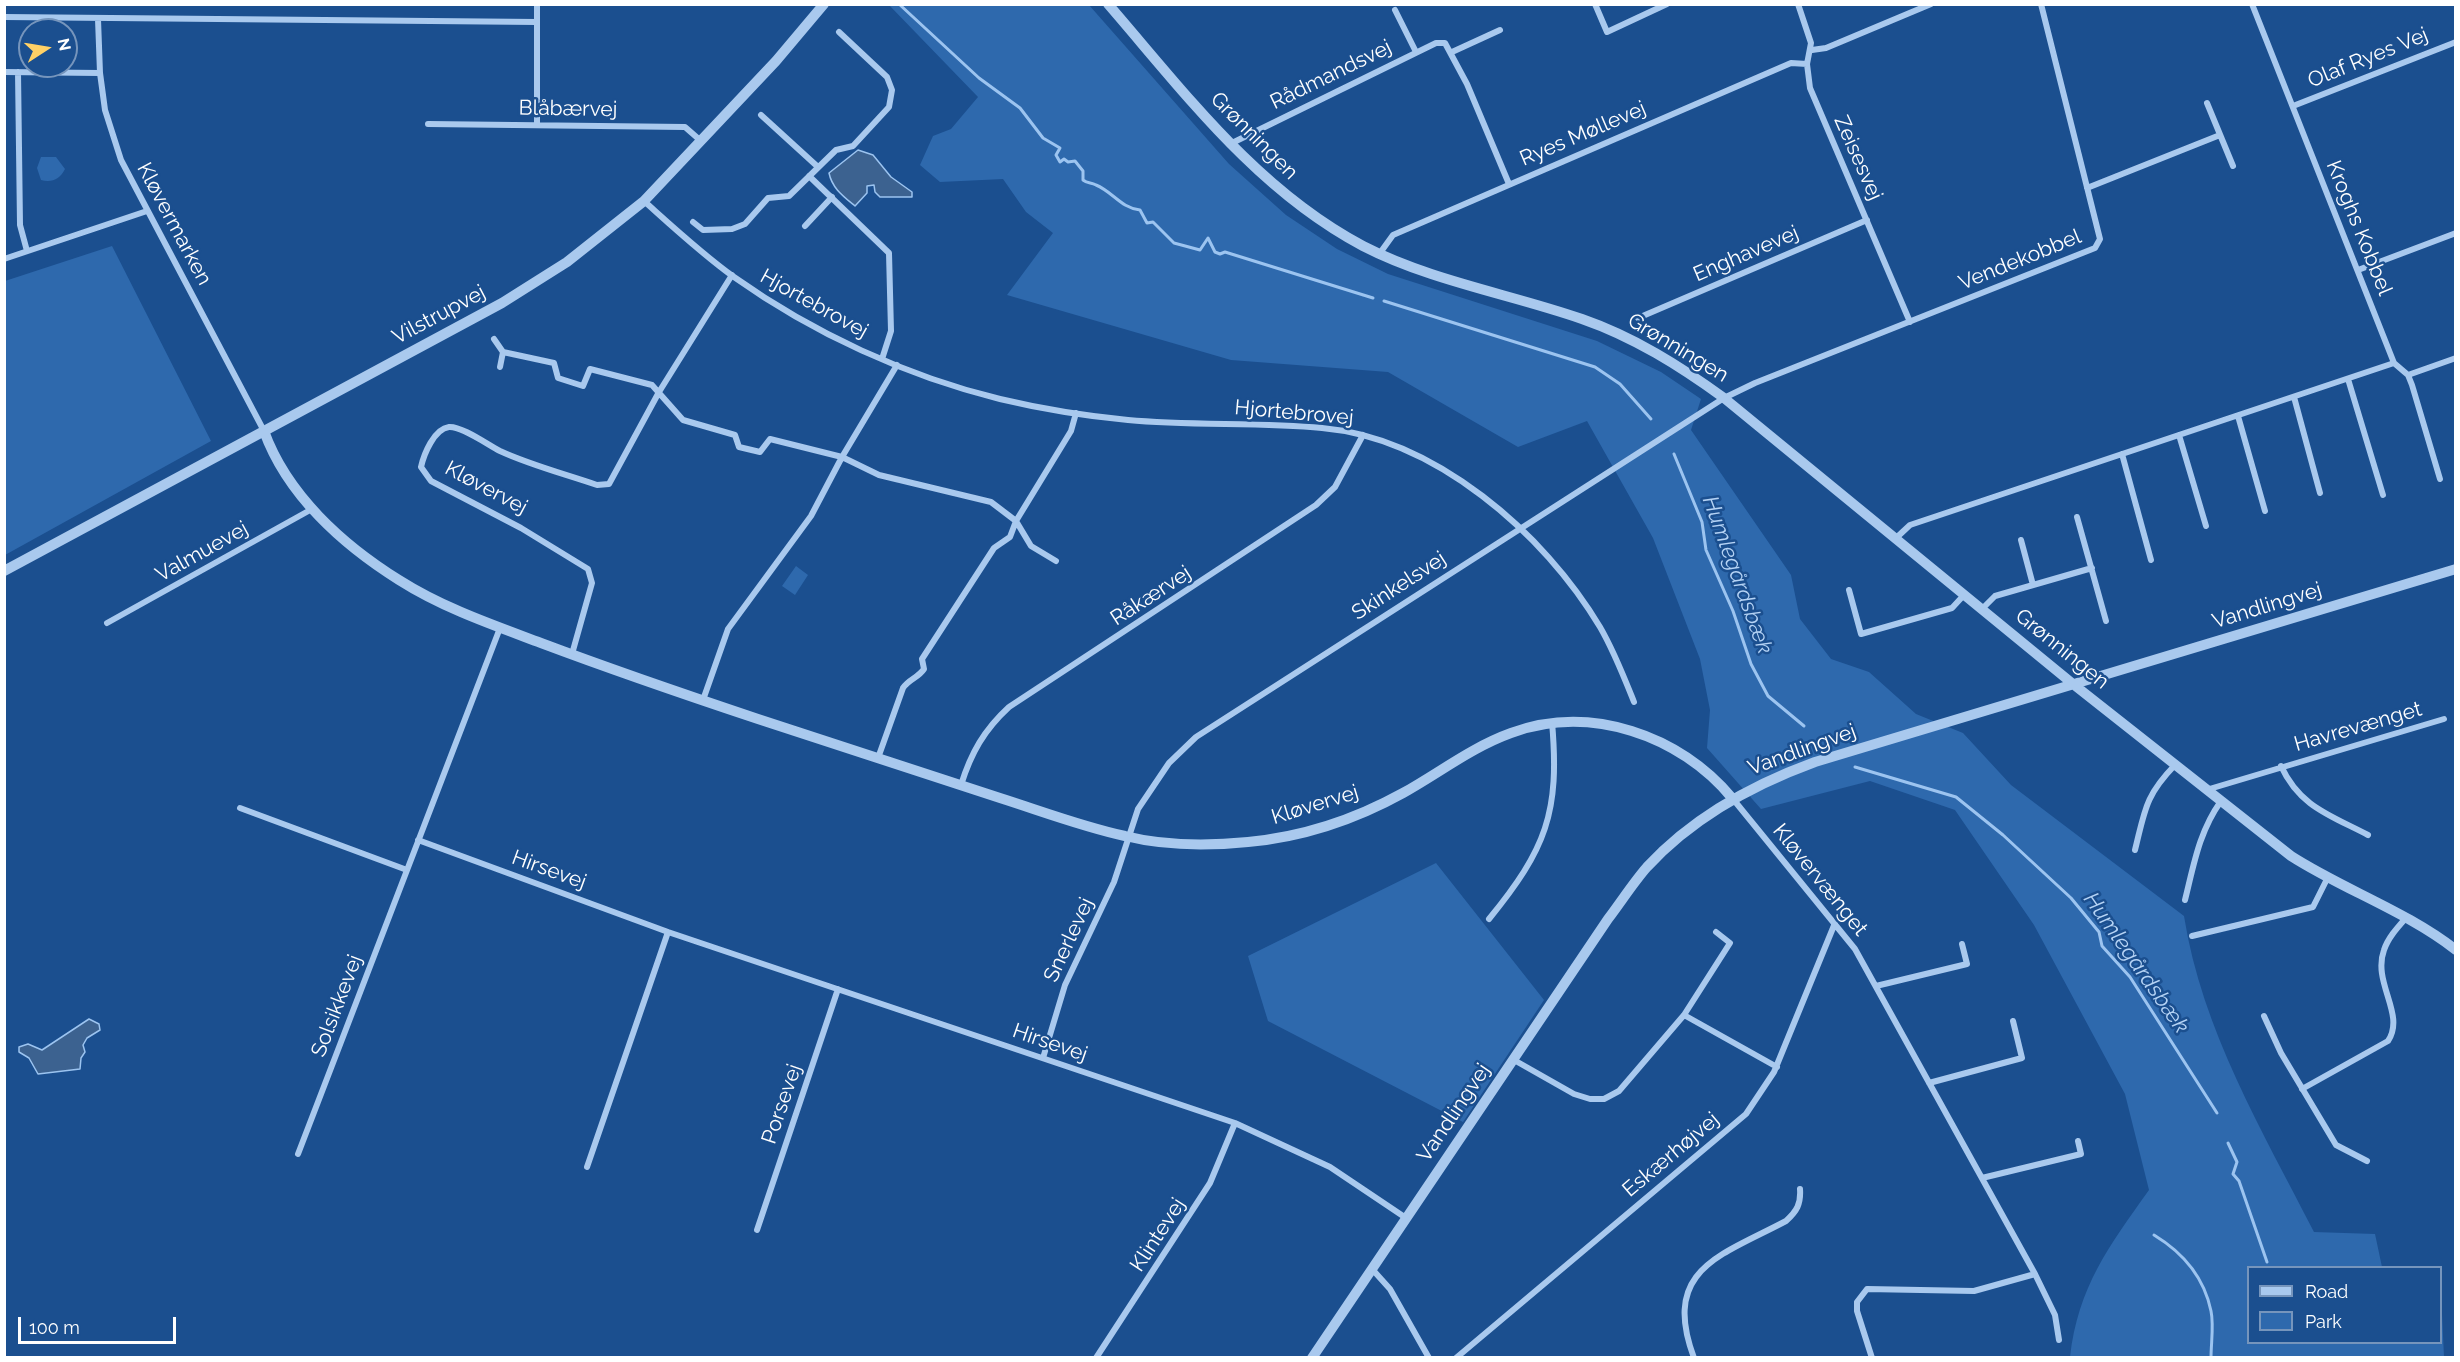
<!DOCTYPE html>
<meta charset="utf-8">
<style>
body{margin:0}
#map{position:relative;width:2460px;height:1362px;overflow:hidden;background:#1b4f8f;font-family:Raleway,sans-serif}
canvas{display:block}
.frame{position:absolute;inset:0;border:6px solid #fff;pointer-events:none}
.legend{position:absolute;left:2247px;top:1266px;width:195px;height:78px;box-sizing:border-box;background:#1b4f8f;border:2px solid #7695bc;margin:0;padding:8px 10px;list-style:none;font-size:18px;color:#fff}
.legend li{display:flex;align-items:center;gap:12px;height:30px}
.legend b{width:30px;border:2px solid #7695bc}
.north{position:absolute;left:18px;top:18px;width:60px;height:60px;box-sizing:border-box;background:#1b4f8f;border:2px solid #7695bc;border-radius:50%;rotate:78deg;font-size:16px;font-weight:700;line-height:24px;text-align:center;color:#fff}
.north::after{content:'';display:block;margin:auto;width:21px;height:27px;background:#ffd166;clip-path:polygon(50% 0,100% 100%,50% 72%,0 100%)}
.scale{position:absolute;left:18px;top:1317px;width:158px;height:27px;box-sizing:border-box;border:3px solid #fff;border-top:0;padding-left:8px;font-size:18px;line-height:21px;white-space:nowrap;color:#fff;-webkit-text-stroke:4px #1b4f8f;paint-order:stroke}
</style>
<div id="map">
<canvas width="2460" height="1362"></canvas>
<div class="frame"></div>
<ul class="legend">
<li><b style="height:8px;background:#a9c9ee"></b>Road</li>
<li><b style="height:16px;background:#2e69ad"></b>Park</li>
</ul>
<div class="north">N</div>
<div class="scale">100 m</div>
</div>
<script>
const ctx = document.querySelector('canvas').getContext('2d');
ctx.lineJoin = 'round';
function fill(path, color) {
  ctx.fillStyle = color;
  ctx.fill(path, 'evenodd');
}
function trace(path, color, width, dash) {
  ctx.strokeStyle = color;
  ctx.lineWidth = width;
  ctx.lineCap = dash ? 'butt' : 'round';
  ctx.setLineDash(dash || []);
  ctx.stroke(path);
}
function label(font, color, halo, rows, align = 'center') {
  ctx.font = font + ' Raleway,sans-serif';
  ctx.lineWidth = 5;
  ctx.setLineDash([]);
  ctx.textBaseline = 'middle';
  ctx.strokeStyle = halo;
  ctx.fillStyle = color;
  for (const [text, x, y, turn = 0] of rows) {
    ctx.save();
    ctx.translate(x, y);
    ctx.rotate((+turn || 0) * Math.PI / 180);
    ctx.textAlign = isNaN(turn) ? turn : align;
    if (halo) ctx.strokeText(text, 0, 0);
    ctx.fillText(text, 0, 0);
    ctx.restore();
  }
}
fill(new Path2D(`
 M889 5H1089L1229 164 1286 215 1337 249 1388 274 1597 341 1661 372 1701 399 1691 430 1791 575 1800 619 1831 659 1869 672 1916 714 1963 733 2011 785 2184 916C2202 1030 2262 1130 2314 1232L2375 1234 2382 1267 2248 1268V1342H2440L2441 1292 2444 1357H2070C2078 1287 2109 1246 2149 1190L2125 1094 2034 925 1955 810 1870 781 1761 809 1707 748 1710 710 1700 659 1653 538 1587 421 1518 447 1388 372 1231 360 1007 295 1053 233 1026 212 1003 179 940 182 920 165 933 136 951 129 978 97Z
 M41 157H56L65 169C60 179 52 183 41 180L37 168Z
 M112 246 211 441 5 555V281Z
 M796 566 808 575 795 595 782 586Z
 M1436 863 1544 1000 1463 1122 1268 1021 1248 956Z`), '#2e69ad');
const water = new Path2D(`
 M858 150 873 155 891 177 912 192V197H880L875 192 874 185 867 186V193L855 206C843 196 832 188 829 173Z
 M89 1019 99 1024 100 1030 87 1038 83 1045 85 1052 81 1058 80 1069 38 1074 29 1058 19 1052V1047L28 1044 42 1050Z`);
fill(water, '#3c6290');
trace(water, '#9cc4f0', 1.5);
trace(new Path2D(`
 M899 4 979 78 1020 108 1043 138 1060 148 1056 155 1060 162 1064 159 1068 162 1075 161 1083 171V180C1088 184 1091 182 1096 185 1113 192 1121 208 1140 210L1147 223 1153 222 1174 243 1200 250 1208 238 1215 252 1220 254 1225 252 1373 298
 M1384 301 1595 367 1620 384 1651 419
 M1674 454 1702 522 1706 550 1733 611 1751 664 1768 696 1804 726
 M1855 767 1956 797 2003 835 2071 898 2099 932 2102 946 2130 977 2217 1113
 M2228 1143 2237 1162 2233 1174 2239 1181 2267 1262
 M2154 1235C2182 1252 2204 1277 2211 1311 2214 1325 2211 1343 2211 1358`), '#9cc4f0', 3);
trace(new Path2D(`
 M1595 4 1607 32 1667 4
 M1798 4 1811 43 1807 64 1810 88 1910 322
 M1395 10 1416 52
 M4 17 537 22
 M98 19 100 73 105 110 121 160 264 431
 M1812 50 1826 48 1931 4
 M1452 52 1500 30
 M4 72 100 73
 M18 72 20 225 27 251
 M2207 103 2233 166
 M2293 106 2456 42
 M761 115 818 167
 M428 124 685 127 701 141
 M537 125V4
 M1230 144 1436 43H1445L1467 84 1509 184
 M809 176 889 253 891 331 882 359
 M2087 188 2220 135
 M644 201C673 227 702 254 734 277 813 333 906 376 1000 399 1042 409 1086 416 1128 420 1192 426 1258 422 1322 428 1435 438 1544 533 1600 627 1614 651 1624 677 1634 702
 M693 222 703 230 732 229 745 224 768 198 789 196 836 150 853 146 889 107 892 90 887 77 839 32
 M805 226 832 197
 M1380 253 1393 235 1791 63 1807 64
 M4 259 147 211
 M2358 270 2456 233
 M1638 318 1867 220
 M494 339 503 352 554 363 558 378 583 386 590 369 652 385 683 420 735 435 739 447 760 452 770 439 842 457 879 475 991 502 1016 521 1031 546 1056 561
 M2394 363 2408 375 2412 385 2440 479
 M500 367 503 352
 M2408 375 2456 358
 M2348 379 2383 495
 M2294 397 2320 493
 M2238 416 2265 511
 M2179 435 2206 526
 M2122 454 2151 560
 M2077 517 2106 621
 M1895 539 1910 525 2394 363 2252 4
 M2021 540 2033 585
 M1849 590 1861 634 1952 608 1964 595
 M1982 609 1995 596 2092 568
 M107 623 312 509
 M572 654 592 583 588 569 521 528 431 481 421 467C424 454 434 429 449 427 462 426 488 445 500 451 530 465 565 474 597 485L609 484 659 392 732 275
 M703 700 728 629 811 516 842 457 897 365
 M878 758 903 688C909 679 918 678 924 669L922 659 994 548 1010 537 1016 521 1071 431 1076 413
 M2281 766C2300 807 2330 815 2368 835
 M961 785C971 753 984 730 1009 707L1316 505 1335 487 1363 435
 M2206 790 2444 719
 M1733 799 1855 949 2035 1274 2055 1315 2059 1340
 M240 808 407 870
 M418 840 668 932 1235 1123 1330 1167 1406 1218
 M2135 850C2145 810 2145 796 2175 765
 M2185 900C2194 864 2199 832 2221 801
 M1489 919C1546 849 1560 813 1552 722
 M2192 936 2313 907 2327 879
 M1876 986 1967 964 1962 944
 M1684 1015 1777 1067
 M2264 1016 2281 1053 2336 1145 2367 1161
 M1043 1058 1065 985 1114 882 1138 809 1169 763 1196 737 1724 398 1755 383 2095 248 2100 239 2041 4
 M1514 1060 1574 1094 1590 1099H1604L1619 1091 1684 1015 1730 943 1716 932
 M1929 1083 2022 1058 2013 1021
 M2302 1089 2388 1041C2406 1014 2372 983 2384 950 2388 938 2397 928 2405 919
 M298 1154 500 628
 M587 1167 668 932
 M1982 1178 2081 1154 2078 1141
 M757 1230 838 989
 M1372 1269 1390 1289 1429 1358
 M1096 1358 1210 1183 1235 1123
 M1456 1358 1746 1114 1774 1072 1835 923
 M1694 1358C1661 1269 1720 1256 1786 1221 1797 1211 1801 1204 1800 1189
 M1872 1358 1857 1311V1302L1867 1289 1974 1291 2035 1274`), '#a9c9ee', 6);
trace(new Path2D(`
 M1108 4C1185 93 1257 190 1363 246 1431 281 1510 294 1582 319 1634 337 1680 366 1724 398L2073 684 2291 856C2344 890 2406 911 2456 950
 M264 431C287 495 343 545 399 580 443 608 493 625 541 643 613 670 686 695 758 719 839 745 919 772 1000 798 1041 811 1083 827 1125 836 1165 846 1208 846 1248 842 1302 837 1356 819 1403 793 1439 773 1472 747 1511 733 1590 704 1680 735 1732 798
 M4 571 502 303 567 262 644 201 776 61 824 4
 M1312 1358 1608 919C1621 902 1633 883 1647 867 1693 817 1752 785 1815 762L2456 569`), '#a9c9ee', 10);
label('21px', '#fff', '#1b4f8f', [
 ["Olaf Ryes Vej",2368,58,-22],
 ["Rådmandsvej",1331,75,-26],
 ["Blåbærvej",568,109,1],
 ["Ryes Møllevej",1583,134,-23],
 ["Grønningen",1254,136,45],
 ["Zeisesvej",1858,158,66],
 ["Kløvermarken",174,224,62],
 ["Kroghs Kobbel",2359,228,68],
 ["Enghavevej",1746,254,-23],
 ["Vendekobbel",2020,260,-22],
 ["Hjortebrovej",814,304,29],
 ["Vilstrupvej",439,315,-28],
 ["Grønningen",1678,348,31],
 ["Hjortebrovej",1294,413,5],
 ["Kløvervej",486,488,28],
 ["Valmuevej",202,552,-29],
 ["Skinkelsvej",1399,586,-33],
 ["Råkærvej",1151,596,-33],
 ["Vandlingvej",2267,606,-17],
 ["Grønningen",2062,649,39],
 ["Havrevænget",2358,727,-16],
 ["Vandlingvej",1802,750,-20],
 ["Kløvervej",1315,805,-17],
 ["Hirsevej",549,870,20],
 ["Kløvervænget",1820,880,51],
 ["Snerlevej",1069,940,-65],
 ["Solsikkevej",337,1006,-69],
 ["Hirsevej",1050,1043,19],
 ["Porsevej",782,1104,-71],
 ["Vandlingvej",1454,1113,-56],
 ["Eskærhøjvej",1671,1155,-40],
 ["Klintevej",1158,1235,-57]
]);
label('italic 22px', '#b5d3f5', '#1b4f8f', [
 ["Humlegårdsbæk",1737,575,70],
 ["Humlegårdsbæk",2136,963,55]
]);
</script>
